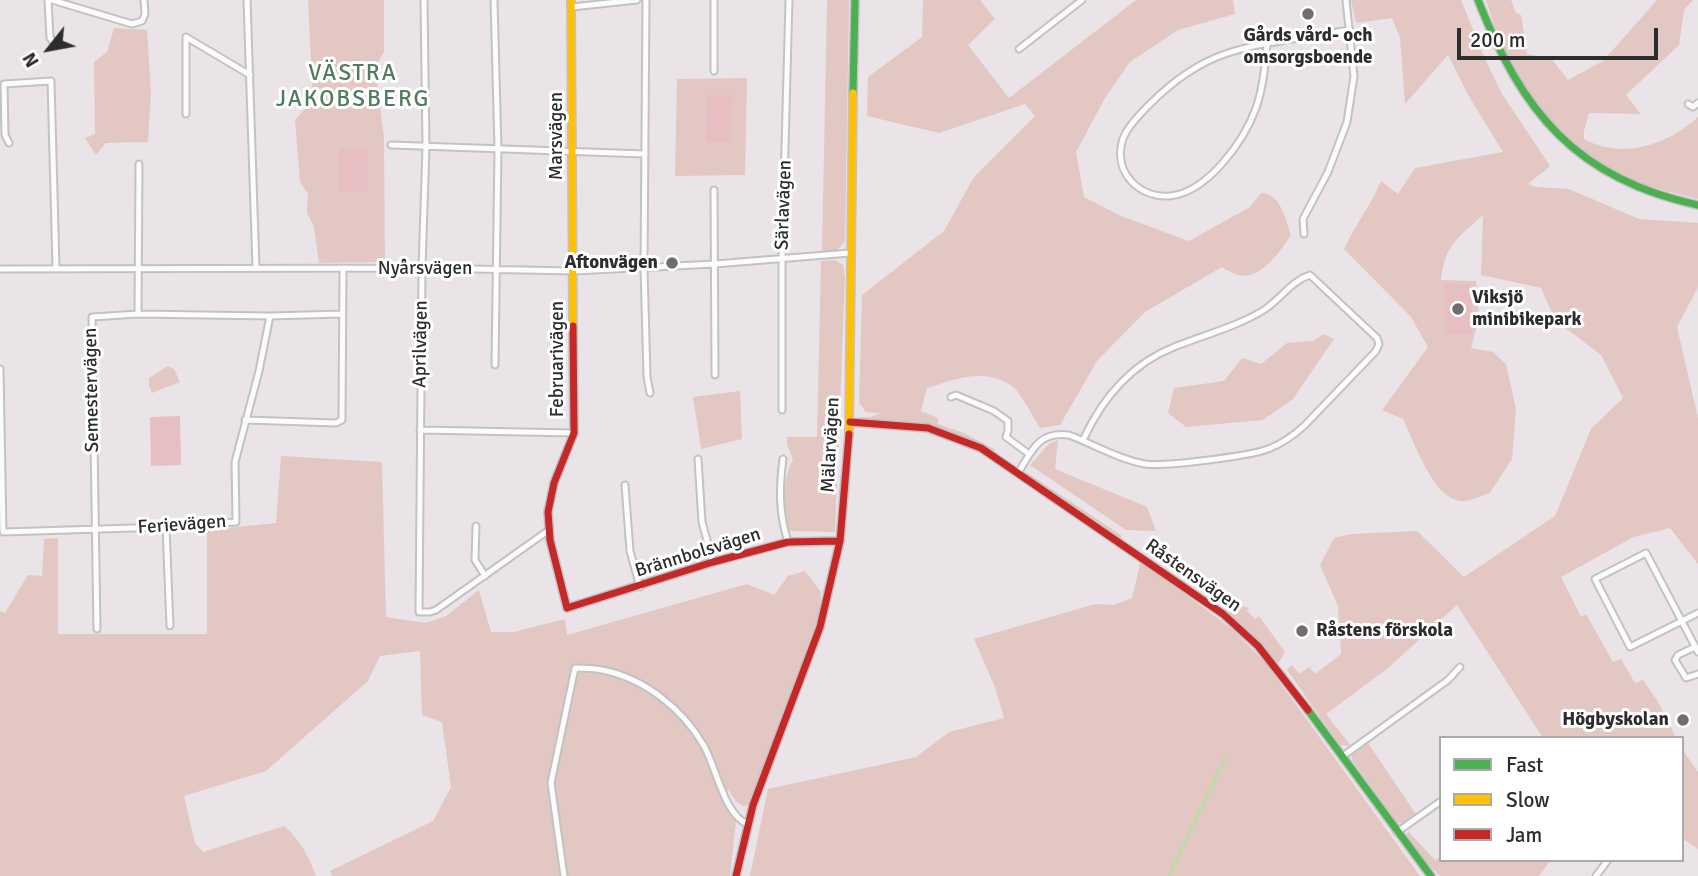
<!DOCTYPE html>
<meta charset="utf-8">
<style>
body{margin:0}
#map{position:relative;width:1698px;height:876px;overflow:hidden;background:#eae4e9;font-family:Signika,sans-serif}
canvas{display:block}
.legend{position:absolute;left:1439px;top:736px;width:245px;height:126px;box-sizing:border-box;background:#fff;border:2px solid #ababab;margin:0;padding:9px 12px;list-style:none;font-size:21px;color:#2d2d2d}
.legend li{display:flex;align-items:center;gap:14px;height:35px}
.legend b{width:35px;border:2px solid #ababab}
.north{position:absolute;left:14px;top:14px;width:70px;height:70px;-webkit-text-stroke:5px #fff;paint-order:stroke;rotate:239deg;font-size:19px;font-weight:700;line-height:28px;text-align:center;color:#2d2d2d}
.north::after{content:'';display:block;margin:auto;width:24px;height:32px;background:#2d2d2d;clip-path:polygon(50% 0,100% 100%,50% 72%,0 100%)}
.scale{position:absolute;left:1457px;top:28px;width:201px;height:32px;box-sizing:border-box;border:4px solid #2d2d2d;border-top:0;padding-left:9px;font-size:21px;line-height:24px;white-space:nowrap;color:#2d2d2d;-webkit-text-stroke:5px #fff;paint-order:stroke}
</style>
<div id="map">
<canvas width="1698" height="876"></canvas>
<ul class="legend">
<li><b style="height:9px;background:#4caf50"></b>Fast</li>
<li><b style="height:9px;background:#ffc107"></b>Slow</li>
<li><b style="height:9px;background:#c62828"></b>Jam</li>
</ul>
<div class="north">N</div>
<div class="scale">200 m</div>
</div>
<script>
const ctx = document.querySelector('canvas').getContext('2d');
ctx.lineJoin = 'round';
function fill(path, color) {
  ctx.fillStyle = color;
  ctx.fill(path, 'evenodd');
}
function trace(path, color, width, dash) {
  ctx.strokeStyle = color;
  ctx.lineWidth = width;
  ctx.lineCap = dash ? 'butt' : 'round';
  ctx.setLineDash(dash || []);
  ctx.stroke(path);
}
function label(font, color, halo, rows, align = 'center') {
  ctx.font = font + ' Signika,sans-serif';
  ctx.lineWidth = 6;
  ctx.setLineDash([]);
  ctx.textBaseline = 'middle';
  ctx.strokeStyle = halo;
  ctx.fillStyle = color;
  for (const [text, x, y, turn = 0] of rows) {
    ctx.save();
    ctx.translate(x, y);
    ctx.rotate((+turn || 0) * Math.PI / 180);
    ctx.textAlign = isNaN(turn) ? turn : align;
    if (halo) ctx.strokeText(text, 0, 0);
    ctx.fillText(text, 0, 0);
    ctx.restore();
  }
}
fill(new Path2D(`
 M308 0H384V52L375 68 384 137 385 262 319 263 314 227 307 213 308 194 300 182 295 120 313 100Z
 M827 0H849L845 242 837 250 822 251Z
 M923 0H980L995 19 968 45 1009 98 1136 0H1233L1235 14 1178 30 1130 62 1105 98 1076 152 1084 197 1121 216 1189 241 1250 207 1261 193C1281 193 1285 219 1291 235 1281 251 1260 281 1238 275 1233 274 1227 270 1222 267L1145 312 1097 361 1060 425 1040 428C1033 417 1021 393 1012 386 985 367 955 379 927 388L921 411 938 418V424L964 433 994 449 992 453 963 437 929 426 856 417H871L880 413 866 412 859 403 862 295 944 231 974 177 1035 116 1025 104 939 133 867 116 868 77 922 37Z
 M1351 0H1461L1483 54 1502 94 1550 166 1528 184 1536 187 1569 189 1639 219 1698 223V287L1677 327 1698 418V564L1670 528 1634 537 1561 577 1581 617 1586 614 1613 662 1621 659 1635 683 1643 680 1658 702 1676 738H1543L1457 605 1387 669 1326 714 1351 746 1340 745 1287 670 1292 665 1299 674 1309 667 1315 674 1341 654 1338 606 1320 565 1334 538 1351 534 1417 531 1464 577 1555 516 1591 429 1623 398 1601 355 1555 320 1541 288 1481 275 1483 215C1458 238 1445 244 1441 280L1476 281 1479 317 1471 348 1493 352 1506 364 1516 409 1512 459 1490 493C1481 496 1471 501 1463 501 1434 502 1414 441 1403 419L1382 410 1428 347 1411 317 1344 249C1355 225 1371 205 1381 181L1398 194 1415 168 1503 152 1467 93 1448 55 1405 104 1400 38 1392 18 1356 23Z
 M1486 0H1511L1516 13 1521 15 1527 54 1551 58 1568 80 1603 61 1657 0H1693L1684 10 1679 45 1626 95 1641 114 1589 113 1584 131V139C1623 160 1667 145 1698 117V199C1679 194 1659 190 1641 183 1559 149 1511 83 1486 0Z
 M114 28 147 30 151 92 148 142 106 143 96 155 85 138 95 134 94 62 107 52Z
 M747 78 745 175 675 176 677 79Z
 M835 260 843 265 845 277 835 532 789 531C783 503 781 486 793 459L787 445V437H817L821 261Z
 M1324 334 1334 339 1293 399 1263 420 1186 427 1168 413 1174 388 1224 381 1242 358 1261 364 1287 343 1313 341Z
 M168 366 174 369 180 382 152 393 149 386V378Z
 M740 391 742 439 701 449 693 397Z
 M1058 440 1055 469 1147 507 1156 531 1126 530 1030 465 1050 443Z
 M281 456 382 462 386 617 426 623 446 616 479 590 491 632H514L565 619 567 635 747 584 774 595 788 576 805 571 821 592 820 612 750 805 743 806 736 802 728 789 724 802 734 814 736 822 730 876H332L330 871 433 821 451 787 442 722 422 715 420 651 380 656 368 681 266 771 184 796 195 843 203 852 284 826C300 839 309 857 316 876H0V611L5 613 28 575 42 576 44 539 58 538V634H207V530L276 523Z
 M1026 472 1121 535 1122 540 1027 476Z
 M1141 560 1234 631 1265 662 1420 876H750L768 789 916 757 949 732 1004 718 995 687 974 639 1095 604 1114 605 1132 598Z
 M1239 605 1249 608 1247 611 1255 619 1259 616 1285 652 1278 664 1254 636 1229 613Z
 M1368 743 1416 814 1405 823H1397L1352 760V755Z
 M1682 749 1698 772V849L1682 838Z
 M1408 831 1435 860 1441 857V860H1551L1539 876H1440L1424 860 1407 836Z`), '#e3c7c2');
fill(new Path2D(`
 M707 95H732L731 142H706Z
 M339 148H368V192H339Z
 M1444 284H1472V334H1444Z
 M180 416 181 465 151 466 150 417Z`), '#e7bec1');
trace(new Path2D(`
 M1169 876 1226 756`), '#abe59e', 2);
const street = new Path2D(`
 M48 0 50 38 55 44
 M52 0 132 24 142 21 145 14 144 0
 M247 0 256 268
 M424 0 426 147 422 268 419 612H430L436 610 549 530
 M494 0 498 149 495 365
 M646 0 644 268 647 377 650 393
 M572 7 637 0
 M186 37V114
 M186 37 250 75
 M1267 45C1265 66 1263 88 1256 108 1244 141 1208 192 1170 196 1140 198 1114 174 1122 142 1125 129 1140 114 1150 104 1171 83 1196 64 1225 54 1263 41 1310 37 1350 30
 M1019 49 1082 0
 M714 71V0
 M1688 104 1693 107 1698 103
 M9 143 5 135 4 84 51 81 56 268
 M391 145 645 154
 M714 190 715 375
 M1304 234 1303 219 1328 172 1347 122 1354 76 1346 0
 M0 269 422 268 574 271 715 264 850 253
 M138 314 139 164
 M0 369 3 532
 M951 397 956 395 994 411 1008 421V431L1006 437 1029 454
 M782 410V258L789 0
 M245 420 336 423 342 420 343 269
 M420 430 574 433
 M698 459 702 522 713 562
 M783 459C779 489 779 514 788 542
 M1018 473C1032 451 1038 431 1069 435 1093 444 1118 459 1145 464 1163 467 1250 456 1268 449 1282 444 1294 435 1304 426L1376 351 1379 344 1377 338 1310 275C1291 281 1280 300 1264 310 1236 327 1204 335 1174 347 1131 364 1102 399 1083 440
 M625 485 630 551 640 587
 M476 526 475 560 485 576
 M166 527 170 626
 M3 532 166 527 236 522 235 462 259 371 270 316
 M1698 613 1630 647 1595 579 1646 553 1698 652
 M97 629 92 317 138 314 270 316 341 314
 M1695 647 1678 655 1675 660 1686 678 1698 674
 M1343 756 1448 680 1460 667
 M1397 832 1441 801
 M564 876 551 783 575 668C584 668 593 668 602 670 644 678 683 709 704 746 716 767 725 817 748 824
 M1596 876 1608 860`);
const fast = new Path2D(`
 M1478 0C1522 112 1576 179 1698 205
 M853 93 855 0
 M1308 710 1431 876`);
const slow = new Path2D(`
 M571 0 573 326
 M849 434 853 93`);
const jam = new Path2D(`
 M573 326 574 433 554 483 548 512 550 540 567 608 713 562 788 542 840 541
 M850 422 928 428 981 448 1223 614 1258 646 1308 710
 M736 876 753 805 820 627 840 541 849 434`);
trace(street, '#c3c2c3', 9);
trace(fast, '#c3c2c3', 10);
trace(slow, '#c3c2c3', 10);
trace(jam, '#c3c2c3', 10);
trace(street, '#fcfbfc', 5);
trace(fast, '#4caf50', 7);
trace(slow, '#ffc107', 7);
trace(jam, '#c62828', 7);
for (const [x, y, r, color] of [
 [1308,14,7,"#6f6d6f"],
 [672,263,7,"#6f6d6f"],
 [1458,309,7,"#6f6d6f"],
 [1302,631,7,"#6f6d6f"],
 [1683,720,7,"#6f6d6f"]
]) {
  const dot = new Path2D();
  dot.arc(x, y, r, 0, 2 * Math.PI);
  ctx.fillStyle = color;
  ctx.fill(dot);
  trace(dot, '#fff', 2.5);
}
label('bold 19px', '#2d2d2d', '#fff', [
 ["Gårds vård- och",1308,36,"center"],
 ["omsorgsboende",1308,58,"center"],
 ["Aftonvägen",658,263],
 ["Viksjö",1472,298,"left"],
 ["minibikepark",1472,320,"left"],
 ["Råstens förskola",1316,631,"left"],
 ["Högbyskolan",1669,720]
], 'right');
label('19px', '#2d2d2d', '#fff', [
 ["Marsvägen",557,136,-90],
 ["Särlavägen",784,205,-88],
 ["Nyårsvägen",425,269],
 ["Aprilvägen",421,344,-89],
 ["Februarivägen",558,359,-90],
 ["Semestervägen",92,390,-91],
 ["Mälarvägen",831,445,-87],
 ["Ferievägen",182,525,-4],
 ["Brännbolsvägen",698,553,-17],
 ["Råstensvägen",1193,576,35]
]);
ctx.letterSpacing = '2px';
label('23px', '#517a60', '#fff', [
 ["VÄSTRA",353,74],
 ["JAKOBSBERG",353,100]
]);
ctx.letterSpacing = '0px';
</script>
